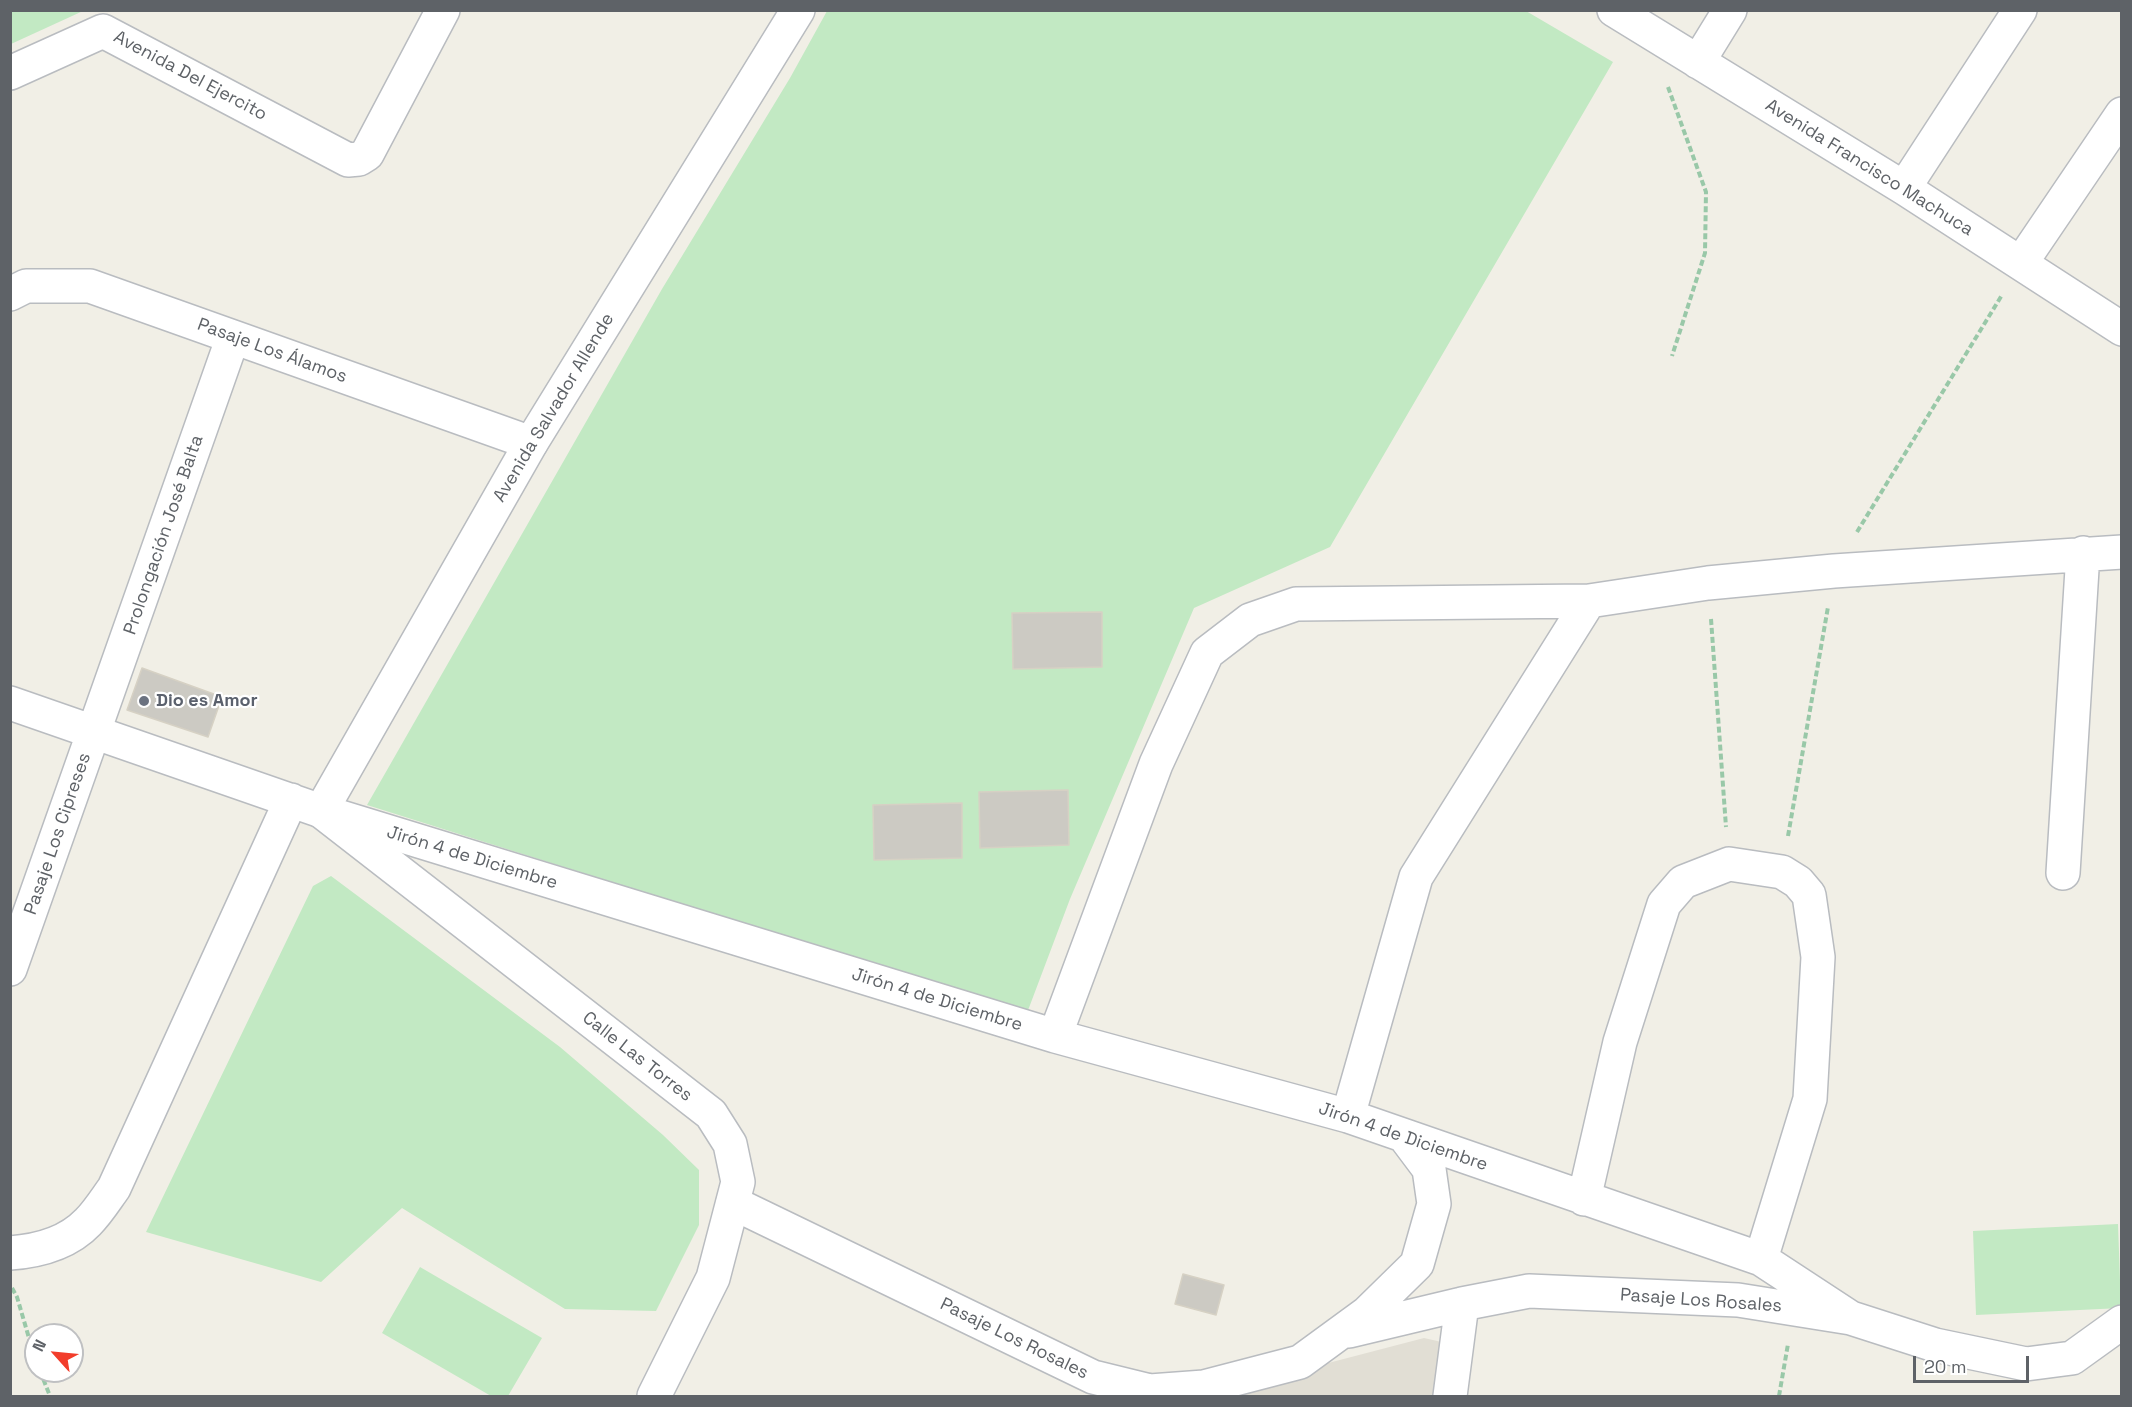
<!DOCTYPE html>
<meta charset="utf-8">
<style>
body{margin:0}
#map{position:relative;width:2132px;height:1407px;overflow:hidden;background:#f1efe6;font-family:"Space Grotesk",sans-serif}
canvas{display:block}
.frame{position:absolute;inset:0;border:12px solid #5e6267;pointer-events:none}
.north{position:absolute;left:24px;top:1323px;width:60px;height:60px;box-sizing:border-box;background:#fff;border:2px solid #bfc0c2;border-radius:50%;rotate:297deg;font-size:16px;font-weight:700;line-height:24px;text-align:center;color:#5e6267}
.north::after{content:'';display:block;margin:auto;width:21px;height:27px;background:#f23d2b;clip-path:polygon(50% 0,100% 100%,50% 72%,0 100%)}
.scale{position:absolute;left:1913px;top:1356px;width:116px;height:27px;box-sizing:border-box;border:3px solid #5e6267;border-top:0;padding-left:8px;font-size:18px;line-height:21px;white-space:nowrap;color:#5e6267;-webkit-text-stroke:4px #fff;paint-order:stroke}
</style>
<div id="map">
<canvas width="2132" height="1407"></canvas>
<div class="frame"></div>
<div class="north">N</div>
<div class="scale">20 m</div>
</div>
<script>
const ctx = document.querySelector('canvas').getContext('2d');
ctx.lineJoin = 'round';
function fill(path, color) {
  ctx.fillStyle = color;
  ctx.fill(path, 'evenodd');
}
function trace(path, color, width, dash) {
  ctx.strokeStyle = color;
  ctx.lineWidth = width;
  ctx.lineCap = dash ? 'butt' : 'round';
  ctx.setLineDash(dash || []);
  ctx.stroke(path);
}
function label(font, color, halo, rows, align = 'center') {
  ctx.font = font + ' "Space Grotesk",sans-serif';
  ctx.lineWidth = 4.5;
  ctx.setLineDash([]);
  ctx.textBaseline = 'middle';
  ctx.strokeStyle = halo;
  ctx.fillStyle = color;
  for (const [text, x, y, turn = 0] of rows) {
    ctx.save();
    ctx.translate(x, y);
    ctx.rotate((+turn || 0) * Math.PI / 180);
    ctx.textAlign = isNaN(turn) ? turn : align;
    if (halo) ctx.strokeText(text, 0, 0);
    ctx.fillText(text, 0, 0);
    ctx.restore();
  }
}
fill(new Path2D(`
 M1424 1338 1446 1343 1439 1396H1202Z`), '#e1ded4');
fill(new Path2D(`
 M11 10H83V11L11 44Z
 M827 11H1526L1613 62 1330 547 1194 608 1070 899 1027 1013 367 805 662 289 790 78Z
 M331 876 560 1047 663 1135 699 1170V1225L656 1311 565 1309 402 1208 321 1282 146 1232 313 886Z
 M2118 1224 2121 1308 1976 1315 1973 1231Z
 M420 1267 542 1338 508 1396H491L382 1333Z`), '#c2e9c3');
const building = new Path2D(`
 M1102 612V667L1013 669 1012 613Z
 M142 668 222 697 208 737 127 710Z
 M1068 790 1069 845 980 848 979 792Z
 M962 803V858L874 860 873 805Z
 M1183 1274 1224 1285 1216 1315 1175 1304Z`);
fill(building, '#cccac3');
trace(building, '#d6d1c4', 1.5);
const minor = new Path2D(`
 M1614 10 1904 188 2122 329
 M1698 62 1730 10
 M10 73 103 31 348 160 359 159 367 154 443 10
 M1904 188 2020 10
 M2021 263 2122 114
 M10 294 26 286H90L531 443
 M10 703 321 811 1055 1036 1348 1116 1761 1259 1851 1318
 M2063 873 2083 553
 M10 969 233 337
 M1055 1036 1156 764 1207 653 1250 620 1296 604 1589 601 1708 583 1834 571 2122 552
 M1348 1116 1416 877 1589 601
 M1584 1199 1620 1042 1664 904 1683 882 1729 864 1782 872 1798 882 1809 895 1818 957 1810 1099 1761 1259
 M733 1203 1093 1377 1150 1391 1204 1387 1300 1362 1367 1313 1417 1264 1434 1204 1429 1169 1405 1137
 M10 1253C38 1251 68 1243 88 1222 98 1212 106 1199 114 1188L291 800
 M1349 1331 1462 1304 1529 1291 1738 1300 1851 1318 1935 1345 2026 1364 2072 1358 2122 1322
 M1450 1396 1462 1304`);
const tertiary = new Path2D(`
 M654 1396 713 1278 738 1182 730 1144 711 1114 321 811 531 443 798 10`);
trace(minor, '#b9bcc0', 36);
trace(tertiary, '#b9bcc0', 36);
trace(new Path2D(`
 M1668 87 1706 192 1705 253 1672 356
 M1857 532 2002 295
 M1711 619 1726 827
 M1788 836 1828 607
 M12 1288 17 1297 36 1362
 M40 1371 50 1396
 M1779 1396 1788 1344`), '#99c8a8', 4, [6, 3]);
trace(minor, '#fff', 33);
trace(tertiary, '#fff', 33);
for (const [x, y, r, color] of [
 [144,701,6,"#6b7280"]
]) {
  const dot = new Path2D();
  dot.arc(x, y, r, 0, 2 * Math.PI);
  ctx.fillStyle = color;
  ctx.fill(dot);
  trace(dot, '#fff', 2);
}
label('18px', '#5e6267', '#fff', [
 ["Avenida Del Ejercito",190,76,28],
 ["Avenida Francisco Machuca",1869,168,32],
 ["Pasaje Los Álamos",272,351,20],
 ["Avenida Salvador Allende",554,408,-59],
 ["Prolongación José Balta",164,535,-71],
 ["Pasaje Los Cipreses",58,834,-71],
 ["Jirón 4 de Diciembre",472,858,17],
 ["Jirón 4 de Diciembre",937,1000,17],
 ["Calle Las Torres",637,1057,38],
 ["Jirón 4 de Diciembre",1403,1137,19],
 ["Pasaje Los Rosales",1701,1301,4],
 ["Pasaje Los Rosales",1014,1339,26]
]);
label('bold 18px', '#5b616d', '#fff', [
 ["Dio es Amor",156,701]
], 'left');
</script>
